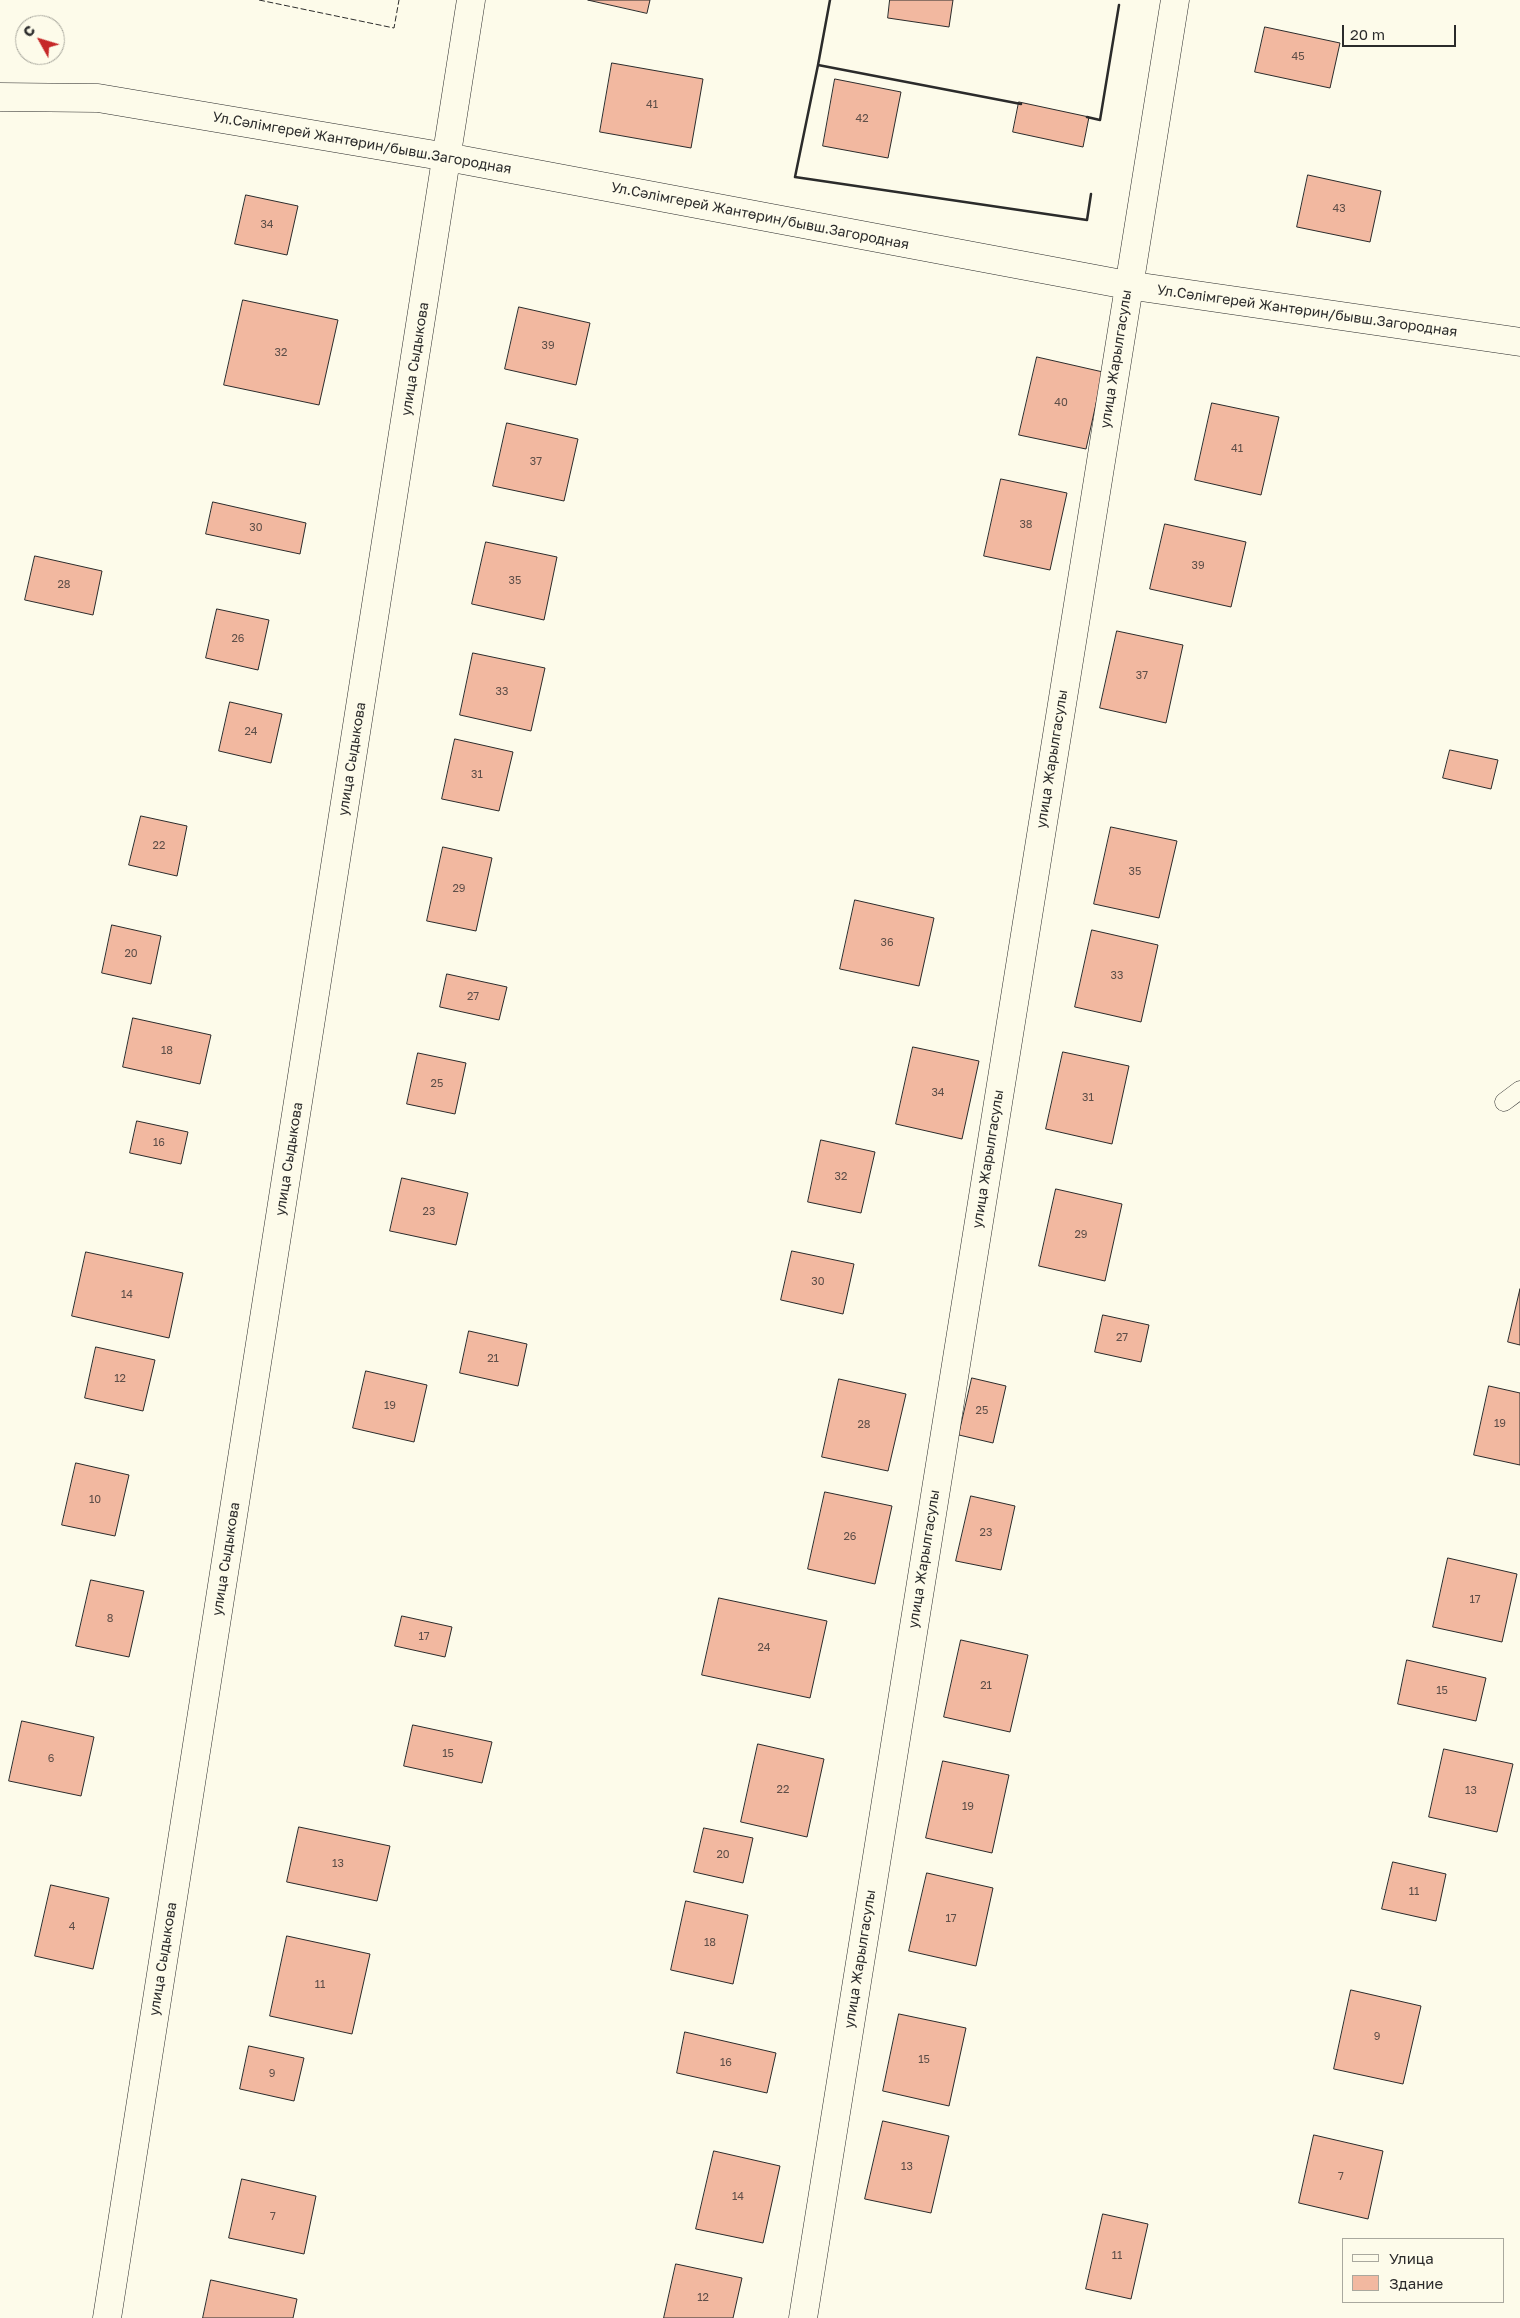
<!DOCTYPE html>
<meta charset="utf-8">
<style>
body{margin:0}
#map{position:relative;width:1520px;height:2318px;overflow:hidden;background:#fdfbea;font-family:"Golos Text",sans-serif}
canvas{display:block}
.legend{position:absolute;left:1342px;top:2238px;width:162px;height:65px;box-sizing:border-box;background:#fdfbea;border:1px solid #a9a89e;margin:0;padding:6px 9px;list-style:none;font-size:15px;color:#2b2b2b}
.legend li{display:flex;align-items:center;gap:10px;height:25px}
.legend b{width:25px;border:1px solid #a9a89e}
.north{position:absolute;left:15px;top:15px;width:50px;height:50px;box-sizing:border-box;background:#fdfbea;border:1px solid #a9a89e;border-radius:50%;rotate:309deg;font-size:14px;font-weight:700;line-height:20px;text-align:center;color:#2b2b2b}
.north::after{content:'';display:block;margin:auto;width:18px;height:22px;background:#c62828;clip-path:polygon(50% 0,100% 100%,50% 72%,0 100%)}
.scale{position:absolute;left:1342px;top:25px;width:114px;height:22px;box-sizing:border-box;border:2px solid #2b2b2b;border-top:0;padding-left:6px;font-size:15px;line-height:18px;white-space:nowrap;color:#2b2b2b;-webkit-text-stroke:4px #fdfbea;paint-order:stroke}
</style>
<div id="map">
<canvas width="1520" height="2318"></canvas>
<ul class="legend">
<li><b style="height:6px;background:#fdfbea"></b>Улица</li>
<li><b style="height:14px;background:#f2b8a0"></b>Здание</li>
</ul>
<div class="north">С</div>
<div class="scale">20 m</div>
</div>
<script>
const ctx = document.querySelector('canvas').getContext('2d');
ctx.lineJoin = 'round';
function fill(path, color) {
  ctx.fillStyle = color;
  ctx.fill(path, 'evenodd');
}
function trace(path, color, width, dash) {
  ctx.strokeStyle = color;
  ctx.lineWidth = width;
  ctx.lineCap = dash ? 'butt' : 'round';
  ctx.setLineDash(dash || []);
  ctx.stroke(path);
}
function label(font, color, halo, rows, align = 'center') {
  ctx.font = font + ' "Golos Text",sans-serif';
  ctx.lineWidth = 4;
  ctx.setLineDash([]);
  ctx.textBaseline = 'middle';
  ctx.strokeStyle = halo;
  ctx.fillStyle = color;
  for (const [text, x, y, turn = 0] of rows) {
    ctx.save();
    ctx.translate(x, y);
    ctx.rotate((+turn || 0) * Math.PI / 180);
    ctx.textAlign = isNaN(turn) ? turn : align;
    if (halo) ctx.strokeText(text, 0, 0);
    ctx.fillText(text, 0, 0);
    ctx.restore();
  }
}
const building = new Path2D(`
 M588 0H650L647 13Z
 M890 0H953L949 27 888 18Z
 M1265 27 1340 43 1330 88 1255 72Z
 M612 63 703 79 691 148 600 132Z
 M835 79 901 92 888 158 823 146Z
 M1019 102 1089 117 1083 147 1013 132Z
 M1308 175 1381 191 1370 242 1297 227Z
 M246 195 298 206 287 255 235 244Z
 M243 300 338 320 319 405 224 385Z
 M519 307 590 323 576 385 505 369Z
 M1037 357 1103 372 1086 449 1019 435Z
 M1212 403 1279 417 1261 495 1195 480Z
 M507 423 578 439 564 501 493 486Z
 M1001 479 1067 493 1050 570 984 556Z
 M213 502 306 523 300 554 206 534Z
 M1165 524 1246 542 1231 607 1150 589Z
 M486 542 557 557 544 620 472 604Z
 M35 556 102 571 93 615 25 600Z
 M217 609 269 620 258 670 206 658Z
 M1117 631 1183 645 1166 723 1100 708Z
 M473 653 545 668 531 731 460 715Z
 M230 702 282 714 271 763 219 751Z
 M455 739 513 752 499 811 442 799Z
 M1450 750 1498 760 1491 789 1443 778Z
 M141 816 187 826 177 876 129 865Z
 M1111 827 1177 841 1159 918 1094 904Z
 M443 847 492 858 476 931 427 921Z
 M855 900 934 918 919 986 840 969Z
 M112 925 161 936 151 984 102 973Z
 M1092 930 1158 945 1141 1022 1075 1007Z
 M447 974 507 987 499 1020 440 1007Z
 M133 1018 211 1035 200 1084 123 1067Z
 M913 1047 979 1061 962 1139 896 1124Z
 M1063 1052 1129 1066 1112 1144 1046 1129Z
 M418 1053 466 1063 455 1114 407 1104Z
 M137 1121 188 1132 181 1164 130 1153Z
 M821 1140 875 1152 861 1213 808 1202Z
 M402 1178 468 1193 456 1245 390 1231Z
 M1056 1189 1122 1204 1105 1281 1039 1266Z
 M792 1251 854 1264 843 1314 781 1300Z
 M86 1252 183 1273 169 1338 72 1316Z
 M1520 1289V1345L1508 1342Z
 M1103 1315 1149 1325 1141 1362 1095 1352Z
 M469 1331 527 1344 518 1386 460 1373Z
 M96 1347 155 1360 143 1411 85 1398Z
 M366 1371 427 1385 414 1442 353 1428Z
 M972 1378 1006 1386 993 1443 959 1435Z
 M839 1379 906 1394 888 1471 822 1457Z
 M1489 1386 1520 1393V1465L1474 1455Z
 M76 1463 129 1475 115 1536 62 1525Z
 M825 1492 892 1506 875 1584 808 1569Z
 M971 1496 1015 1506 1001 1570 956 1561Z
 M1448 1558 1517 1574 1502 1642 1433 1627Z
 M91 1580 144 1591 129 1657 76 1646Z
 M719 1598 827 1621 810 1698 702 1675Z
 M402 1616 452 1627 445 1657 395 1646Z
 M961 1640 1028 1655 1010 1732 944 1717Z
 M1407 1660 1486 1678 1476 1721 1398 1704Z
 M22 1721 94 1737 81 1796 9 1781Z
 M413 1725 492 1742 482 1783 404 1766Z
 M758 1744 824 1759 807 1837 741 1822Z
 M1444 1749 1513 1764 1497 1832 1429 1817Z
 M943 1761 1009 1775 992 1853 926 1838Z
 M299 1827 390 1846 377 1901 287 1882Z
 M704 1828 753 1838 743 1883 694 1872Z
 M1393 1862 1446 1874 1436 1921 1382 1909Z
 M927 1873 993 1888 976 1966 909 1951Z
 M51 1885 109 1898 93 1969 35 1956Z
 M686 1901 748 1915 733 1984 671 1970Z
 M287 1936 370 1954 352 2034 270 2016Z
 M1351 1990 1421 2006 1403 2084 1334 2069Z
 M899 2014 966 2028 949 2106 883 2091Z
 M685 2032 776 2053 767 2093 677 2073Z
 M249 2046 304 2058 294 2101 240 2089Z
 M883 2121 949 2136 931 2213 865 2199Z
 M1314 2135 1383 2151 1368 2219 1299 2203Z
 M714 2151 780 2166 763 2243 696 2229Z
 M242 2179 316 2196 304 2254 229 2238Z
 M1103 2214 1148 2224 1131 2299 1086 2289Z
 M676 2264 742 2278 733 2318H664Z
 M211 2280 297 2299 293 2318H203Z`);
fill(building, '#f2b8a0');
trace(building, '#2b2b2b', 1);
const lane = new Path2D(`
 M1504 1102 1520 1090`);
const street = new Path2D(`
 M0 97 98 98 447 157 1127 285 1520 342
 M107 2318 471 0
 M803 2318 1175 0`);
trace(lane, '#2b2b2b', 19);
trace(street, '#2b2b2b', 29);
trace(lane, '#fdfbea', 18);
trace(street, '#fdfbea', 28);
trace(new Path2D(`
 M259 0 394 28 399 0`), '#2b2b2b', 1, [6, 2.5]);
trace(new Path2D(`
 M830 0 818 65 1021 104
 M818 65 795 177 1087 220 1091 194
 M1087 117 1100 120 1119 5`), '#2b2b2b', 2.5);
label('11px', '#5d4e48', null, [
 ["45",1298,57],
 ["41",652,105],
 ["42",862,119],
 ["43",1339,209],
 ["34",267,225],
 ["39",548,346],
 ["32",281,353],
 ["40",1061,403],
 ["41",1237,449],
 ["37",536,462],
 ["38",1026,525],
 ["30",256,528],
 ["39",1198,566],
 ["35",515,581],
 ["28",64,585],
 ["26",238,639],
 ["37",1142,676],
 ["33",502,692],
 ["24",251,732],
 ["31",477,775],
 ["22",159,846],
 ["35",1135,872],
 ["29",459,889],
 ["36",887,943],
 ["20",131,954],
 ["33",1117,976],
 ["27",473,997],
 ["18",167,1051],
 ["25",437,1084],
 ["34",938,1093],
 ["31",1088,1098],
 ["16",159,1143],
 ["32",841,1177],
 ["23",429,1212],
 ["29",1081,1235],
 ["30",818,1282],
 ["14",127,1295],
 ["27",1122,1338],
 ["21",493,1359],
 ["12",120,1379],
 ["19",390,1406],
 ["25",982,1411],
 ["19",1500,1424],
 ["28",864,1425],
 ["10",95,1500],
 ["23",986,1533],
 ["26",850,1537],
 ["17",1475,1600],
 ["8",110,1619],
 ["17",424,1637],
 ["24",764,1648],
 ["21",986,1686],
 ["15",1442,1691],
 ["15",448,1754],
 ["6",51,1759],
 ["22",783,1790],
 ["13",1471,1791],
 ["19",968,1807],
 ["20",723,1855],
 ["13",338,1864],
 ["11",1414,1892],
 ["17",951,1919],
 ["4",72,1927],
 ["18",710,1943],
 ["11",320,1985],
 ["9",1377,2037],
 ["15",924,2060],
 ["16",726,2063],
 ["9",272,2074],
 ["13",907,2167],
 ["7",1341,2177],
 ["14",738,2197],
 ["7",273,2217],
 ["11",1117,2256],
 ["12",703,2298]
]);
label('14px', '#2b2b2b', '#fdfbea', [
 ["Ул.Сәлімгерей Жантөрин/бывш.Загородная",362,143,10],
 ["Ул.Сәлімгерей Жантөрин/бывш.Загородная",760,216,11],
 ["Ул.Сәлімгерей Жантөрин/бывш.Загородная",1307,311,8],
 ["улица Сыдыкова",415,359,-81],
 ["улица Жарылгасулы",1116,359,-81],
 ["улица Сыдыкова",352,759,-81],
 ["улица Жарылгасулы",1052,759,-81],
 ["улица Сыдыкова",289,1159,-81],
 ["улица Жарылгасулы",988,1159,-81],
 ["улица Сыдыкова",226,1559,-81],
 ["улица Жарылгасулы",924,1559,-81],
 ["улица Сыдыкова",163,1959,-81],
 ["улица Жарылгасулы",860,1959,-81]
]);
</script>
